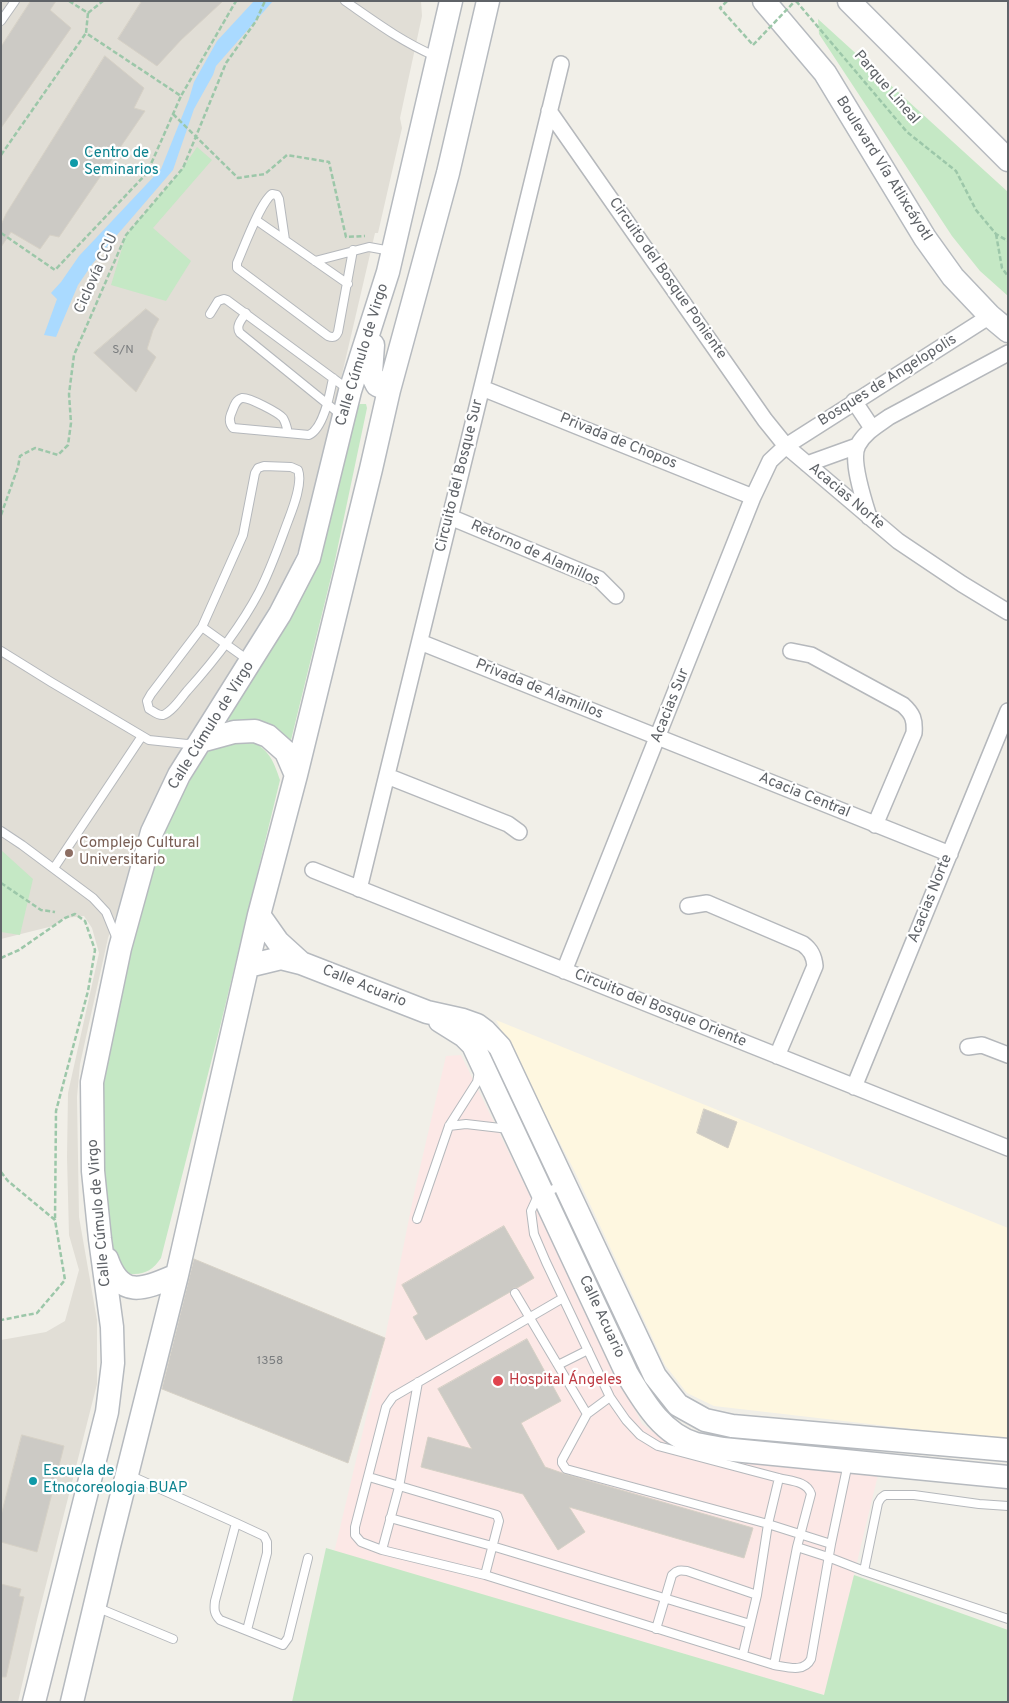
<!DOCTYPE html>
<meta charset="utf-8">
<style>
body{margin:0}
#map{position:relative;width:1009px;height:1703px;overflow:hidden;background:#f1efe8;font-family:Overpass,sans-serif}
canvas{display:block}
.frame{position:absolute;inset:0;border:2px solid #5f6368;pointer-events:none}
</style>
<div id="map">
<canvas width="1009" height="1703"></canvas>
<div class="frame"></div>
</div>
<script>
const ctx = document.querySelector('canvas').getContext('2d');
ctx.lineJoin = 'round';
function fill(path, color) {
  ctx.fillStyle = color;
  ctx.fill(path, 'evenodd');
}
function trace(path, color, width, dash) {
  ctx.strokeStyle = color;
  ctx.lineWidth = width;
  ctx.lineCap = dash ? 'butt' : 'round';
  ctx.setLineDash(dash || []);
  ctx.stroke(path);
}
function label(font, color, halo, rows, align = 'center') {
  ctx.font = font + ' Overpass,sans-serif';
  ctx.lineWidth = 4.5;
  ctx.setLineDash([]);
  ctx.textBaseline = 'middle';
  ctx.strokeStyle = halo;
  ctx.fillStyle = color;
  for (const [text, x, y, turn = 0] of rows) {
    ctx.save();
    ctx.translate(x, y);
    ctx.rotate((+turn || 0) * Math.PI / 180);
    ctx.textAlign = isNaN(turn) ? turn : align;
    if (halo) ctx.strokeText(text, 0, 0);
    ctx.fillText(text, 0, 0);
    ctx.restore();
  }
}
fill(new Path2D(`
 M496 1020 1008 1228V1440L714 1406 687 1393 665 1365 575 1172Z`), '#fef7e0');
fill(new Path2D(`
 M1 1H421L422 16 400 118 402 128 378 233H375L304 537 283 585 172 767 147 817 125 890 108 938 80 1064 77 1097 79 1217 97 1320V1384L36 1624 18 1702H1V1340L46 1332 65 1321 79 1270 69 1235 67 1157 68 1093 99 953 92 928 84 916 65 918 53 926 1 939Z`), '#e1ded6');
fill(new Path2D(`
 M461 1055 642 1424 679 1451 878 1475 825 1695 334 1553 385 1338 415 1189 446 1056Z`), '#fce8e6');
fill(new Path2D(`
 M818 19 1008 192V296L980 271 952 236 819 34Z
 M197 147 212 160 153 228 191 261 166 301 111 285 126 235 178 175Z
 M360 404H366L367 408 334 565 290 744 239 721H229L228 719 291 618 310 581 324 546 358 406Z
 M254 742C270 752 274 762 280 780L219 1031 161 1258C151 1273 139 1277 122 1272L108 1243 100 1109 104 1073 135 926 156 850 173 808 207 753 219 744Z
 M1 850 33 879 20 935 1 932Z
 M326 1548 824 1695 854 1575 1008 1630V1702H292Z`), '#c5e8c5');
fill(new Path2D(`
 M254 1H273L216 66 213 75 194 109 173 170 93 263 78 285 56 337 44 335 57 299 51 293 61 282 79 256 161 169 189 99 194 82 217 41Z`), '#aadaff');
const building = new Path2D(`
 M31 1H56L50 10 71 28 1 128V47Z
 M142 1H223L181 40 157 66 118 39Z
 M105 56 144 88 134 108 145 111 59 237 50 235 40 249 11 232 1 247V225L6 214Z
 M146 309 159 319 153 330 147 349 156 357 136 392 94 353Z
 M704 1109 737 1122 728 1148 697 1133Z
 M504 1226 534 1278 517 1288H513L510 1292 426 1340 413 1317 418 1314 402 1285Z
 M194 1259 385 1338 348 1463 162 1389Z
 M527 1339 561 1401 521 1423 545 1467 565 1474 753 1528 744 1558 569 1507 585 1532 558 1550 523 1494 421 1467 428 1437 472 1449 438 1389Z
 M22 1435 64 1446 37 1552 1 1542V1516Z
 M1 1584 21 1589 19 1596 24 1597 6 1677H1Z`);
fill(building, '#cccac5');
trace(building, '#d6d1c6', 1);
const lane = new Path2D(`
 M345 1C374 21 402 42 435 56
 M1 21 15 1
 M256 220 348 284
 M285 240 279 199 277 195 272 194C260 203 244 247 237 263V268L328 336C333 338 336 337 338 332L353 250
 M315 261 369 247 391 251
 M246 313C242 319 235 326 240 333L341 415
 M210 314 218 301 224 299 227 300 349 390
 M288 433C287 428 286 423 283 418 279 413 249 397 242 398 235 400 234 407 231 414 229 419 229 423 233 428L309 435C324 428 330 393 333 378
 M264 466 291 467 298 470C303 483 293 508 288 521 279 545 271 569 259 592 240 628 214 661 187 691 181 698 172 712 163 715 158 716 153 711 149 709L147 701 151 694 202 627 243 535 255 473 258 468Z
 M202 627 248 660
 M1 651 51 682 149 740 187 744 194 743
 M1 831 22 845 93 898 106 912 117 939
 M54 868 142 736
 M449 1126 466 1124 509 1129
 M562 1185 543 1194 536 1200 531 1211 534 1234 546 1262 610 1397 626 1420 640 1435 658 1446 779 1478
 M417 1219 449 1126 477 1082 479 1072
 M515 1293 587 1414
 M563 1298 393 1397 386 1407 355 1527V1535L361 1542 382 1550 485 1575 774 1665C787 1667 804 1673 811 1659L831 1544 848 1463
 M558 1365 588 1350
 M610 1397 587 1414 562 1460V1463L566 1469 768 1524 779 1478C790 1481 807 1481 811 1494L797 1547 774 1665
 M129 1475 236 1523 215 1601C214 1609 214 1614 220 1620L283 1645 288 1638 308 1558
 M369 1477 497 1515 499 1521 485 1575
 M390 1518 492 1546 750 1624
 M236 1523 264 1536 267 1542V1553L247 1630
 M797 1547 828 1557 864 1571 1008 1619
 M382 1550 399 1487 418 1382
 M864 1571 878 1503 881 1498 885 1495H914L979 1504 1008 1506
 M96 1607 173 1639
 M656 1629 672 1575C677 1570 680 1570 687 1571L757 1595
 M743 1654 757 1595 768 1524 831 1544`);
const street = new Path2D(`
 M549 111 765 420 786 446 898 541 962 584 1008 612
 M482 388 753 497
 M854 401 872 428
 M807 464 857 446
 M450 517 599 579 616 596
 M869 517C864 501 850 459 858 445 865 432 878 425 889 417L1008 353
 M420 642 950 854
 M791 651 811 655 903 705C913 714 915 720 914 733L875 825
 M387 776 508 824 519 832
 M313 870 1008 1148
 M359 889 561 64
 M688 906 707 903 803 944C811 950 814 956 815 966L777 1056
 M564 971 753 497 770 461 786 446 990 316
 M968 1047 982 1045 1008 1055
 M854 1087 1008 711`);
const secondary = new Path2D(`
 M764 1 825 73 925 238 953 277 990 316 1008 331
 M849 1 1008 160
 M373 345 371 373 377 385 389 390
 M201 741 234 732 255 731 268 736 286 752 296 775
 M259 915 278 942 300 962
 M248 966 281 958 301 963 427 1012 463 1020 477 1025 485 1031 500 1047 655 1376 678 1405 705 1420 732 1426 1008 1450
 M440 1021 464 1036 473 1045 627 1374C644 1402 662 1434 696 1444 705 1446 714 1447 723 1449L1008 1477
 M107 1259C121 1300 144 1289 177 1275
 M34 1702 107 1412 113 1363 112 1327 100 1239 93 1171 92 1082 120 948 152 832 179 775 280 614 309 558 350 391 388 272 451 1
 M72 1702 109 1546 177 1275 259 915 296 775 371 469 389 390 448 173 488 1`);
trace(lane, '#b5b8bc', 10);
trace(street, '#b5b8bc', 18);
trace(secondary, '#b6babf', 25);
trace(new Path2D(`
 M69 1 88 13 86 33 181 96 236 1
 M727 1 720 8 753 45
 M796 1 907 132 956 171 976 210 996 234 1008 241
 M88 13 103 1
 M173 114 238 178 265 174 287 155 329 162 346 237 365 236
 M1 155 86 33
 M1 233 55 270 147 173 181 96
 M996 234 1002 268 1008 276
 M1 515 18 467 20 456 35 448 58 455 68 445 71 423 69 394 74 355 126 235 183 168 226 63 256 21 265 1
 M1 883 41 910 55 912
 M1 958 19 950 65 918 75 914 85 921 95 950 88 991 56 1111 55 1220
 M1 1172 8 1181 55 1220 65 1280 37 1313 1 1320`), '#9cc7a9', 2.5, [5, 2.5]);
trace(lane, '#fff', 8);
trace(street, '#fff', 15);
trace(secondary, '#fff', 22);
trace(new Path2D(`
 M753 45 795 1`), '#9cc7a9', 2.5, [5, 2.5]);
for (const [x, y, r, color] of [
 [74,163,5,"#0f9aa8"],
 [69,853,5,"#8d6e63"],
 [498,1381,6,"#e0444e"],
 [33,1481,5,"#0f9aa8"]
]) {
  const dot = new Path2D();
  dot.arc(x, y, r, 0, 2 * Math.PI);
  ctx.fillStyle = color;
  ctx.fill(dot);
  trace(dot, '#fff', 2);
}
label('12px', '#7a7d7f', null, [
 ["S/N",123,351],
 ["1358",270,1362]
]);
label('15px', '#5f6368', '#fff', [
 ["Parque Lineal",886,88,49],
 ["Boulevard Vía Atlixcáyotl",883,169,58],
 ["Ciclovía CCU",97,274,-66],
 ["Circuito del Bosque Poniente",667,279,55],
 ["Calle Cúmulo de Virgo",363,355,-73],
 ["Bosques de Angelopolis",888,381,-32],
 ["Privada de Chopos",618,442,22],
 ["Circuito del Bosque Sur",460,476,-76],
 ["Acacias Norte",846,497,40],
 ["Retorno de Alamillos",535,554,24],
 ["Privada de Alamillos",539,690,22],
 ["Acacias Sur",671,706,-68],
 ["Calle Cúmulo de Virgo",212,726,-58],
 ["Acacia Central",804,796,22],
 ["Acacias Norte",931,899,-68],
 ["Calle Acuario",364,987,22],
 ["Circuito del Bosque Oriente",660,1009,22],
 ["Calle Cúmulo de Virgo",100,1213,-95],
 ["Calle Acuario",601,1317,65]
]);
label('15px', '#0d838f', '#fff', [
 ["Centro de",84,154],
 ["Seminarios",84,171],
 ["Escuela de",43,1472],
 ["Etnocoreologia BUAP",43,1489]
], 'left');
label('15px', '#785e54', '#fff', [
 ["Complejo Cultural",79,844],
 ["Universitario",79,861]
], 'left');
label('15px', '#be3a42', '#fff', [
 ["Hospital Ángeles",509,1381]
], 'left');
</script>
